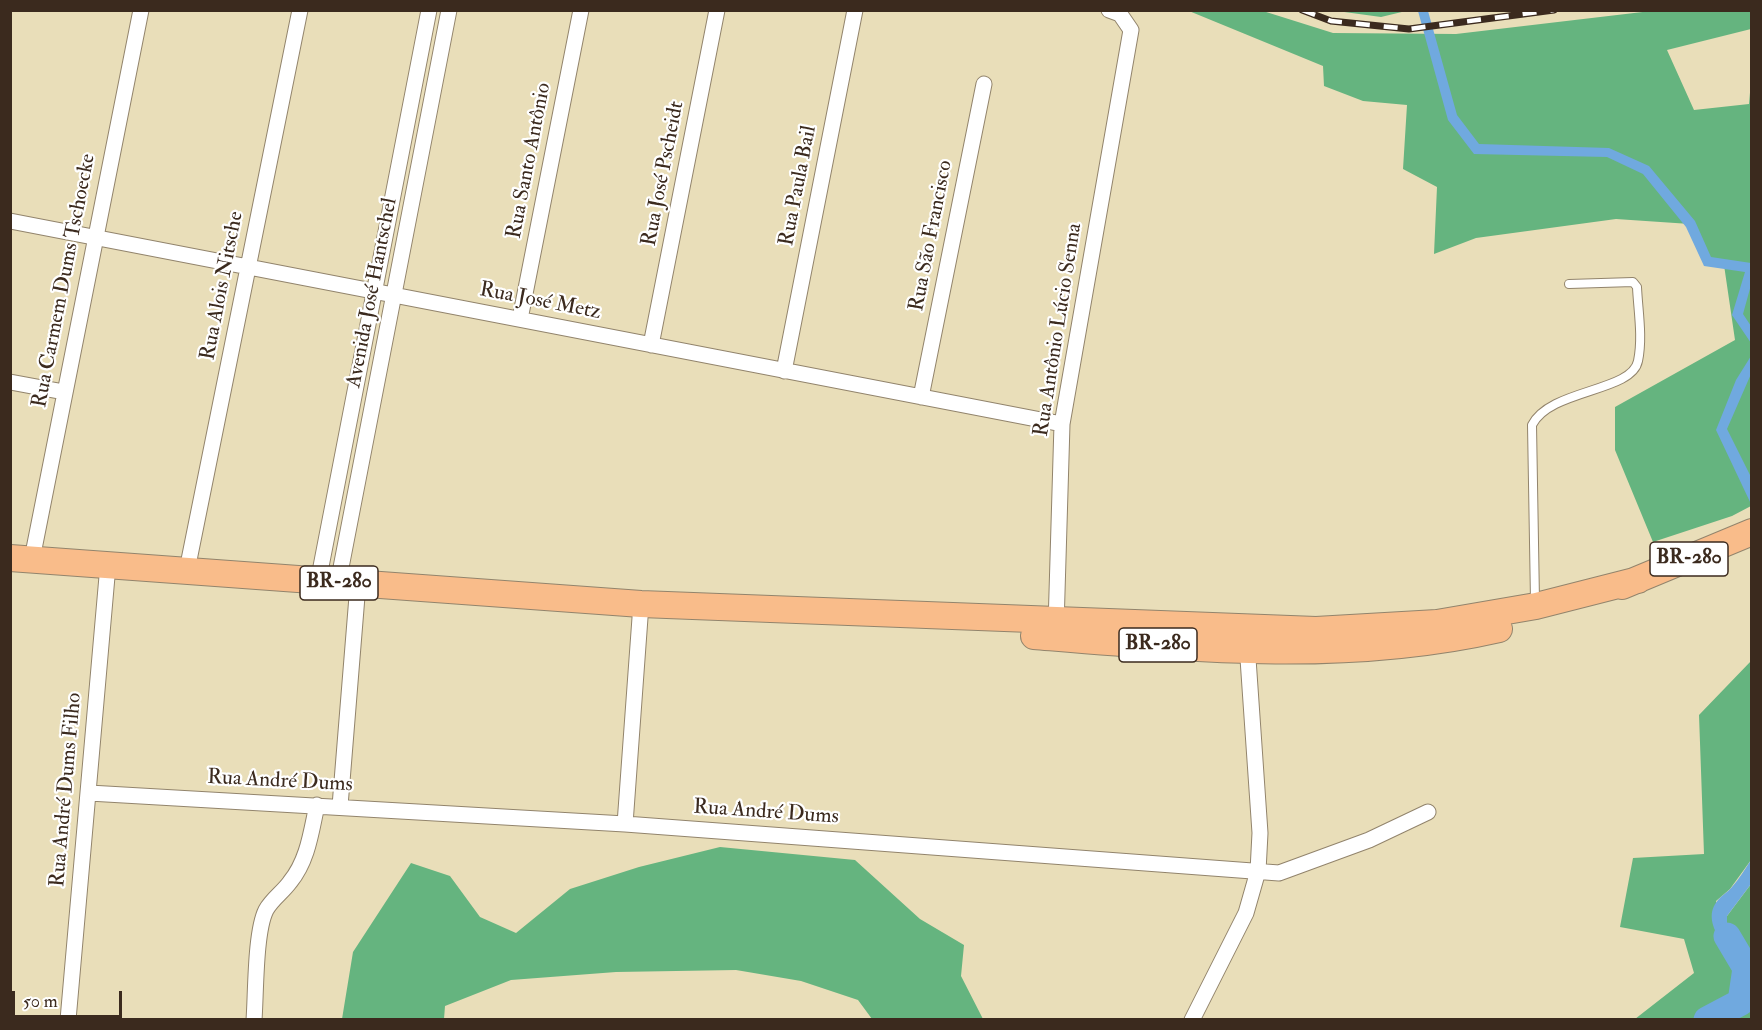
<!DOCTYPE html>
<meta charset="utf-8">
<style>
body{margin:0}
#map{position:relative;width:1762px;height:1030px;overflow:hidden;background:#e9deb9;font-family:"IM FELL Double Pica",serif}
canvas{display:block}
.frame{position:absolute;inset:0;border:12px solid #3b2a1e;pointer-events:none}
.scale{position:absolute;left:12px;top:991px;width:110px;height:27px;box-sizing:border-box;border:3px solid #3b2a1e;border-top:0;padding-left:8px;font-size:18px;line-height:21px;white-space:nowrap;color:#3b2a1e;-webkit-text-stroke:4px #fff;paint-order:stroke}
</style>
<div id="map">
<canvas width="1762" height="1030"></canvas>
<div class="frame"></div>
<div class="scale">50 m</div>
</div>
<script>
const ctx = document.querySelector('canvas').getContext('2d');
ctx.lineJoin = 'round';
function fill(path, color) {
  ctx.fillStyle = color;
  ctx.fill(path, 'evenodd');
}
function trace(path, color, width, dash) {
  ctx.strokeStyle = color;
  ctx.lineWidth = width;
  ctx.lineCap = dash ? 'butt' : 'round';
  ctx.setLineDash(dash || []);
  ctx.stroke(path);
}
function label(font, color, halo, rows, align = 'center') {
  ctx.font = font + ' "IM FELL Double Pica",serif';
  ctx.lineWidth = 4.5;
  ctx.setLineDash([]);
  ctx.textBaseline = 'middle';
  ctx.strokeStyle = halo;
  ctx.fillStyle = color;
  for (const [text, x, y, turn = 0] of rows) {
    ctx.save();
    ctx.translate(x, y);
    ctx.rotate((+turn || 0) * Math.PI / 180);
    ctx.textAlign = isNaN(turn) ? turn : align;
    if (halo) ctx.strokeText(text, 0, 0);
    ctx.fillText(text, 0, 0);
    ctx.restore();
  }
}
fill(new Path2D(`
 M1189 11H1263L1333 33 1456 34 1651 11H1751V29L1667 50 1694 110 1749 104 1751 81V506L1732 516 1653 542 1615 450V407L1735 340 1724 265 1707 262 1690 224 1616 219 1476 238 1434 254 1437 187 1403 169 1407 105 1363 101 1324 86 1323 66Z
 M1337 11H1406L1381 17Z
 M1751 661V860L1730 889 1716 901 1725 948 1745 967 1727 929V916L1751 884V1019H1635L1694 973 1684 939 1620 927 1633 858 1704 854 1699 715Z
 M720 847 855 860 920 919 964 945 961 976 983 1019H872L858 1000 801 981 736 970 616 972 511 980 445 1006 444 1019H342L353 952 411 863 450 876 480 917 516 933 570 889 639 867Z`), '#65b47f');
fill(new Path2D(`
 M1418 11H1428L1457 115 1479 144 1609 148 1649 166 1695 221 1711 257 1751 263V285L1743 314 1751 326V343L1732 315 1745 272 1704 266 1686 227 1643 174 1607 157 1474 154 1448 120Z
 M1751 356V374L1727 429 1751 477V504L1716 430 1736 380Z
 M1751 860V884L1727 916V929L1746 968C1731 954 1698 923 1718 900 1722 895 1728 892 1732 887 1739 879 1745 869 1751 860Z`), '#70a9df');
trace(new Path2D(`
 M1707 1020 1741 1002 1746 968 1727 936`), '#70a9df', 27);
const service = new Path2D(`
 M1535 601 1532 425C1550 389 1632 392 1638 361 1643 337 1638 310 1637 287L1633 282 1569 284`);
const minor = new Path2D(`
 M10 221 1062 424
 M520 319 581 10
 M651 345 717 10
 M784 371 855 10
 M10 382 64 392
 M921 397 984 84
 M32 559 141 10
 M187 570 300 10
 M318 582 429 10
 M338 583 449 10
 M1056 626 1062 424 1131 30 1120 14 1109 10
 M89 793 625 824 1279 873 1369 840 1428 812
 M340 806 358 584
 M625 824 641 604
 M68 1020 108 565
 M254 1020C256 993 255 932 266 910 272 899 283 892 290 882 308 860 311 832 317 805
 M1192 1020 1246 913 1258 871 1260 833 1247 644`);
const trunk = new Path2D(`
 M10 558 641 604 1316 630 1437 623 1536 606 1638 580
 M1622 586 1752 532
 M1034 636C1189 649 1346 664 1499 629`);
trace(service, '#92846c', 10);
trace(minor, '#92846c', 17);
trace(trunk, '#92846c', 28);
trace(service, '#fff', 8);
trace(minor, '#fff', 15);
trace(trunk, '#f9bc8a', 26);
const rail = new Path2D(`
 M1302 10 1331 21 1409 29 1554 10`);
trace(rail, '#3b2a1e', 7);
trace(rail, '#fff', 4.5, [14]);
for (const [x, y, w] of [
 [1689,559,78],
 [339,583,78],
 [1158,645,78]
]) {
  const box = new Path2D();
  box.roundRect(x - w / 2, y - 17, w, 34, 4.5);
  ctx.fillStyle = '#fff';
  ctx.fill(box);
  trace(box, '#3b2a1e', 1.5);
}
label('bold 20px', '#3b2a1e', null, [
 ["BR-280",1689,559],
 ["BR-280",339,583],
 ["BR-280",1158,645]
]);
label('21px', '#3b2a1e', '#fff', [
 ["Rua Santo Antônio",530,161,-79],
 ["Rua José Pscheidt",664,174,-79],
 ["Rua Paula Bail",799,186,-79],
 ["Rua São Francisco",932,236,-79],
 ["Rua Carmem Dums Tschoecke",65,281,-79],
 ["Rua Alois Nitsche",223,286,-79],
 ["Avenida José Hantschel",373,293,-79],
 ["Rua José Metz",540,302,11],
 ["Rua Antônio Lúcio Senna",1059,330,-81],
 ["Rua André Dums",280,782,3],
 ["Rua André Dums Filho",67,790,-85],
 ["Rua André Dums",766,813,4]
]);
</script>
